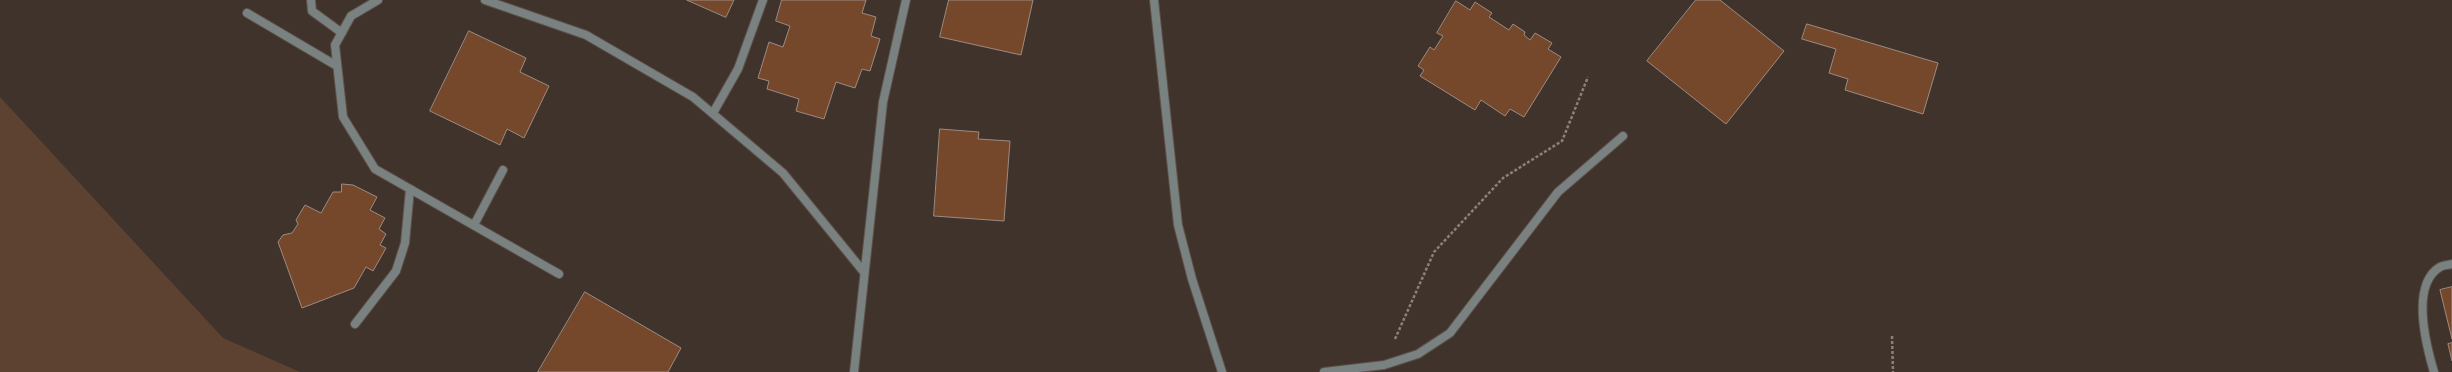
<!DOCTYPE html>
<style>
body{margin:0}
canvas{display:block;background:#40332b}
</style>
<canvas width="2452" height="372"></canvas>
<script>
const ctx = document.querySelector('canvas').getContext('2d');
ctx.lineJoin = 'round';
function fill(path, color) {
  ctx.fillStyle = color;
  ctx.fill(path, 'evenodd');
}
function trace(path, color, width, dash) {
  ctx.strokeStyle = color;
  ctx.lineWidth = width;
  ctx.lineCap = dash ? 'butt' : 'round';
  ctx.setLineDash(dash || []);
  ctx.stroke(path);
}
fill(new Path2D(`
 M0 97 223 338 300 372H0Z`), '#5e4231');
const building = new Path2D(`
 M687 0H734L726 17Z
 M782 0H866L862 13 876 17 871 36 880 39 870 71 862 69 855 88 836 82 824 119 796 111 799 99 767 89 769 81 758 78 769 42 783 47 790 26 776 21Z
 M949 0H1033L1021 55 940 37Z
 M1696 0H1720L1784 51 1726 124 1647 61Z
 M1456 1 1470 10 1475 2 1492 13 1489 17 1509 30 1513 24 1525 32 1524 35 1530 40 1535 33 1552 43 1548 49 1561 57 1524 117 1510 109 1505 116 1481 100 1475 110 1420 76 1424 70 1418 66 1430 47 1434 50 1443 36 1437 33Z
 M1807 24 1938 63 1923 114 1845 90 1848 79 1829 73 1836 49 1802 39Z
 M469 31 526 58 520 72 549 86 524 138 507 129 500 145 430 111Z
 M940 129 979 132 978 139 1010 141 1004 221 934 216Z
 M342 184 353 185 377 197 370 210 385 218 379 229 386 234 380 245 386 248 373 271 366 267 354 288 302 308 278 242 283 235 292 233 298 224 296 220 305 205 321 213 333 192H341Z
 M2452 287V339L2440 290Z
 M585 292 681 348 668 372H538Z
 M2452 343V361L2448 344Z`);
fill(building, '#76482b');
trace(building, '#9b8b82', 1);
const street = new Path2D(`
 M311 0 312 11 342 33
 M378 0 351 16 335 45 343 117 375 169 559 274
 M485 0 586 35 693 97 783 173 863 271
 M1154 0 1178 225 1192 279 1222 372
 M247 13 337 66
 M713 113 738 69 763 0
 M474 225 503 170
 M355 324 396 271 405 243 410 189
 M854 372 883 102 906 0
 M1324 372 1384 365 1418 354 1450 333 1558 192 1623 136
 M2434 372C2426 345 2410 285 2440 267 2443 265 2449 265 2452 264`);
trace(street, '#5c5048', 10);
trace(new Path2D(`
 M1892 336 1893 372
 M1395 339 1434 252 1503 178 1562 141 1588 77`), '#8c817a', 2.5, [3, 2]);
trace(street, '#7a8281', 8);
</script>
